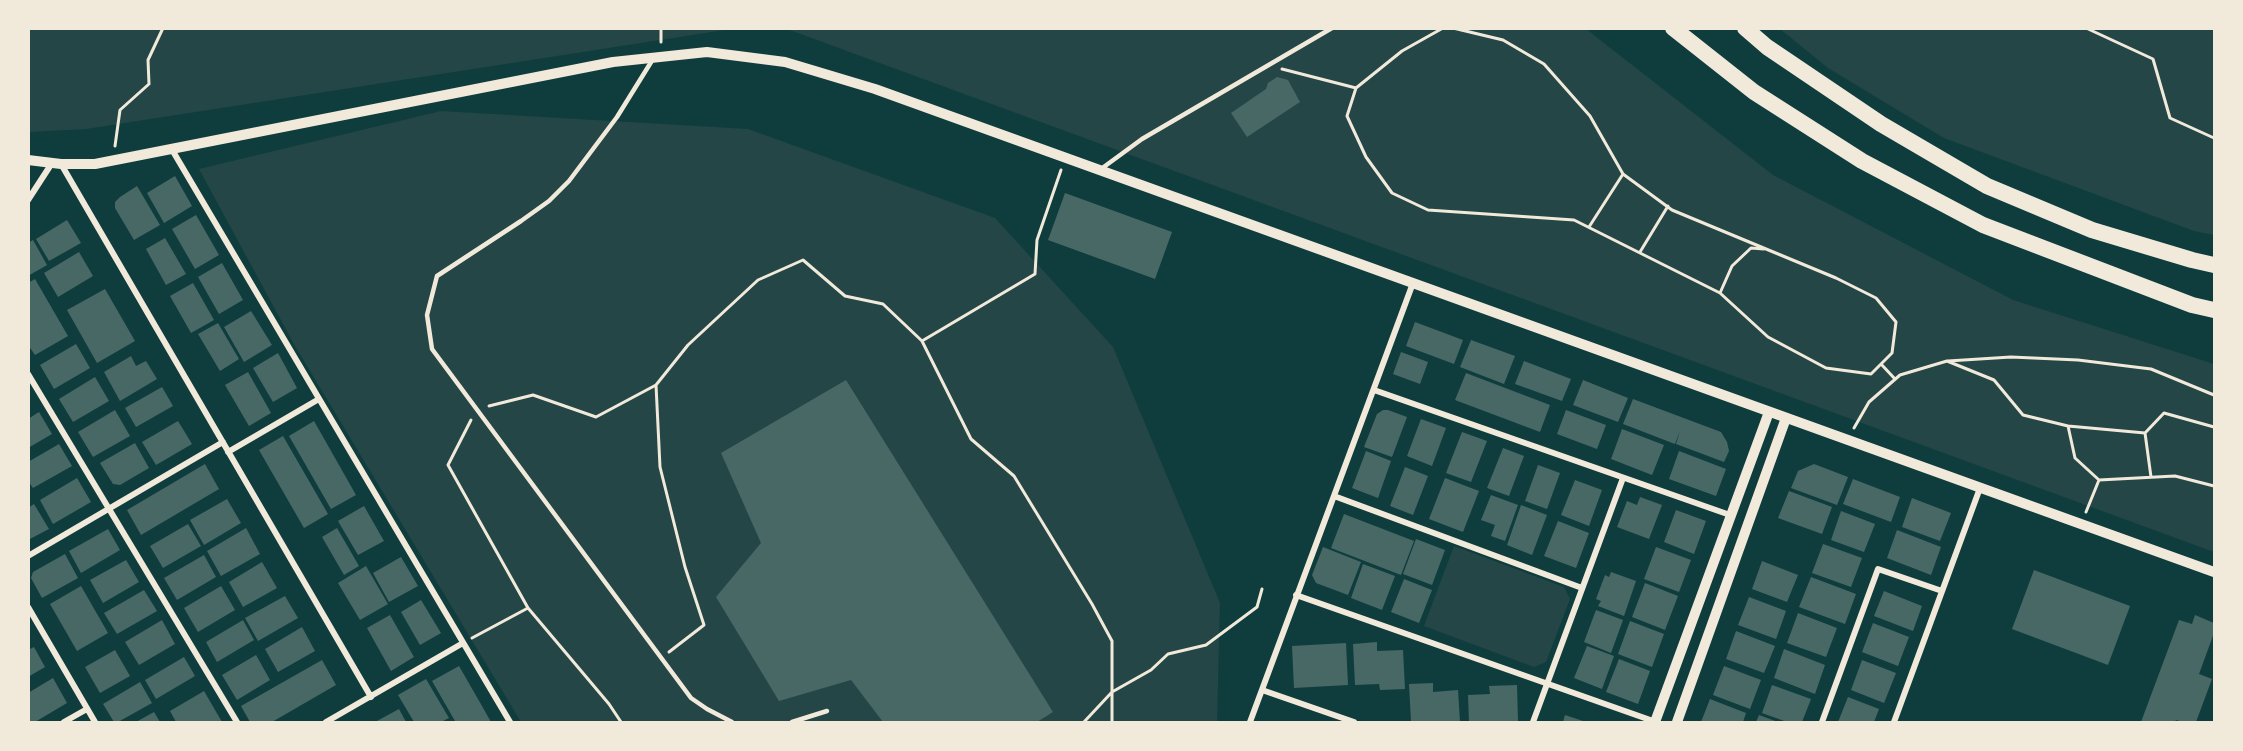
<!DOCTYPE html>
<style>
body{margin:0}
#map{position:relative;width:2243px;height:751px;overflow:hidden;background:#0f3d3e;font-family:"Varela Round",sans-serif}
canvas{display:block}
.frame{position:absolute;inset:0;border:30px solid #f1e9da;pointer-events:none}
</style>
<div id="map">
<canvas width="2243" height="751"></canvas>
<div class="frame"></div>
</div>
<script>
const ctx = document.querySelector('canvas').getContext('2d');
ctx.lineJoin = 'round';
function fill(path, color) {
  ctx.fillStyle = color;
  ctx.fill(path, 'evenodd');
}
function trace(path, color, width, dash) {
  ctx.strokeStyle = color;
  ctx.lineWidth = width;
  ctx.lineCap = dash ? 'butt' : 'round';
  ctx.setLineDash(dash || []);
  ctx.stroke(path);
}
fill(new Path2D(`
 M29 29H731L86 129 29 132Z
 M787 29H1586L1773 175 2013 300 2214 364V552Z
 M1780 29H2214V235L2194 231 1944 138 1828 68Z
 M441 111 748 129 995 218 1113 347 1220 603 1217 722H521L295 346 199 169Z
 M1454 546 1564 587 1570 599 1546 662 1534 667 1424 626Z`), '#244646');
fill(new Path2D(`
 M1277 77 1288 80 1300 102 1247 137 1231 113 1266 89 1268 83Z
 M175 176 192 206 164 223 147 193Z
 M137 186 160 225 134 240 115 208V202L120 197Z
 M1065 193 1172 232 1155 279 1048 240Z
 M196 215 219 255 195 269 172 229Z
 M67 220 81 243 49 261 36 239Z
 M165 238 186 274 166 285 146 249Z
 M33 240 47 265 28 276V243Z
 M79 252 93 276 58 297 44 273Z
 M222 263 243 300 219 314 198 277Z
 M35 279 68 336 35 355 28 345V283Z
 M193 283 214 320 191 333 170 296Z
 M105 289 135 341 97 363 67 310Z
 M251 311 272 345 244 362 224 327Z
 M1415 322 1463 340 1454 364 1406 346Z
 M218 323 239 359 220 371 198 334Z
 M1471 340 1515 356 1504 384 1460 367Z
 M76 344 90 368 54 389 40 365Z
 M1401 352 1428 362 1420 384 1393 374Z
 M278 353 297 388 273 402 253 368Z
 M131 356 136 366 146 361 157 379 120 401 104 372Z
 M1524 361 1571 379 1562 401 1515 384Z
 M248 372 271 413 249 426 225 385Z
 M1466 373 1550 405 1540 432 1455 400Z
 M95 377 109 401 73 422 59 399Z
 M846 380 1053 712 1037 722H883L851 680 779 701 716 597 761 543 721 453Z
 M1583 380 1628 398 1618 422 1573 405Z
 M162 387 173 406 136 427 125 408Z
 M1633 399 1721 432 1727 442 1729 451 1724 462 1676 444 1680 431 1675 444 1623 424Z
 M115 410 130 436 93 457 78 432Z
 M1383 410H1388L1407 417 1392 457 1364 447 1377 414Z
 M1566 410 1606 425 1597 449 1557 434Z
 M39 412 52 434 28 448V419Z
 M1421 419 1446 428 1432 466 1407 456Z
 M178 421 192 444 156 465 142 442Z
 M314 421 356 495 331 509 289 436Z
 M1622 429 1664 445 1652 475 1611 459Z
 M1462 432 1487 441 1471 482 1446 473Z
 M283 436 328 514 304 528 259 450Z
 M135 443 149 468 120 485 113 484 100 463Z
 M59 444 72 466 33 488 28 481V462Z
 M1503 448 1524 456 1509 496 1487 488Z
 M1366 451 1391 461 1378 498 1352 488Z
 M1679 451 1726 469 1716 496 1669 479Z
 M205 464 219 489 141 535 127 510Z
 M1814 464 1848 477 1837 505 1791 488 1798 471Z
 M1538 465 1560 473 1547 509 1525 501Z
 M1405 467 1428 476 1413 515 1390 506Z
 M77 478 91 502 53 524 40 500Z
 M1445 478 1479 491 1463 532 1429 519Z
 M1853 479 1900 497 1891 522 1843 504Z
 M1575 480 1602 490 1589 526 1561 515Z
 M1789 491 1832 507 1822 534 1778 518Z
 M1491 495 1518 505 1505 541 1491 536 1495 525 1481 520Z
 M1640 497 1662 505 1649 539 1617 527 1627 501 1637 505Z
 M1912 498 1951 513 1940 541 1902 527Z
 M227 499 241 523 204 545 190 520Z
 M34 504 49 529 28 540V508Z
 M1521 505 1547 515 1532 555 1507 545Z
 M364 506 384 541 358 555 338 521Z
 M1676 510 1706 521 1694 554 1664 542Z
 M1841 511 1875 524 1864 552 1831 540Z
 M1344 514 1414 541 1401 575 1331 548Z
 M1558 521 1589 533 1576 568 1544 556Z
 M188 524 201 546 163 568 150 546Z
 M246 528 260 554 221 576 207 551Z
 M337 528 359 566 344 575 322 537Z
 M108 529 120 550 81 573 69 551Z
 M1897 530 1941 547 1931 575 1887 558Z
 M1416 539 1445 550 1432 585 1403 574Z
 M1823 544 1862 558 1851 587 1812 573Z
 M1323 547 1361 562 1348 595 1316 583 1312 575Z
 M1656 547 1691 560 1679 592 1644 579Z
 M65 554 78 578 42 598 31 578 33 572Z
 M204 555 216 577 177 600 164 578Z
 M401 557 418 586 389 602 373 573Z
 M126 560 139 582 103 603 90 580Z
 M1762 561 1798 575 1787 602 1752 589Z
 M262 562 277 588 243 607 229 582Z
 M1363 564 1395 576 1382 610 1351 598Z
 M366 566 388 604 360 620 338 583Z
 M2034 570 2130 606 2108 665 2012 629Z
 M1611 572 1636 581 1624 616 1598 606 1601 601 1596 599 1605 575 1609 577Z
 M1811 577 1856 594 1845 624 1799 607Z
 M1404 579 1432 590 1419 623 1391 612Z
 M1645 583 1678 596 1665 630 1632 617Z
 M81 586 108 633 77 651 50 604Z
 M221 586 235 610 198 632 184 608Z
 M144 590 157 611 117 634 104 613Z
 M1884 591 1922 606 1913 631 1874 616Z
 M285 596 298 618 258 641 245 618Z
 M1749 597 1786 611 1776 639 1738 625Z
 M421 600 441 633 420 645 401 612Z
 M1596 610 1623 620 1611 653 1584 642Z
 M1798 613 1837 628 1826 657 1787 643Z
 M390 615 414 657 391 671 367 628Z
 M2195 615 2214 623V633L2199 674 2212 679 2196 722H2183L2176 720 2175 722H2141L2179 620 2192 624Z
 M162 620 175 644 139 665 125 642Z
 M243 620 254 640 217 662 206 642Z
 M1630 621 1664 634 1652 667 1618 654Z
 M1873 623 1909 637 1898 666 1862 652Z
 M302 627 315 651 278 672 265 649Z
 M1736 631 1775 646 1764 673 1726 659Z
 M1377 642V651L1403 650 1405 689 1380 690 1379 684 1355 685 1353 644Z
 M1346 643 1348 685 1294 688 1292 646Z
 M1587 646 1614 656 1602 689 1574 678Z
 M34 647 45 667 28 677V650Z
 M1784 649 1825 665 1815 694 1774 678Z
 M115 650 130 676 100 693 85 667Z
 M256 655 270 680 237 700 222 675Z
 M184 657 195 676 156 699 145 680Z
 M1619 659 1650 671 1638 704 1606 692Z
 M322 660 336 685 272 722H250L241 706Z
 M1862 660 1896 673 1884 703 1851 690Z
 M459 666 482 706 491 722 455 721 432 681Z
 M1724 666 1761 680 1750 709 1713 695Z
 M53 678 67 703 35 722H28V693Z
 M426 679 449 718 441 722H414L398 695Z
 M140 682 152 703 118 722H114L103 704Z
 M1433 683V692L1458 690 1460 722H1411L1409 684Z
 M1517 685 1518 722H1469L1468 695 1490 694 1489 686Z
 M1772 685 1811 699 1802 722H1787L1762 713Z
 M204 691 222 722H176L170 711Z
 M1848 697 1879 709 1874 722H1838Z
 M1710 699 1746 713 1743 722H1701Z
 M399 709 406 722H375Z
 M154 712 160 722H136Z
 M1565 715 1586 722H1563Z
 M1759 715 1778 722H1756Z`), '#486865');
trace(new Path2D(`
 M1453 28 1503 40 1544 64 1590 116 1623 174 1672 210 1836 278 1876 298 1896 322 1892 353 1871 374 1826 368 1768 337 1720 293 1732 266 1751 248 1764 249
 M2086 28 2153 59 2170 118 2214 138
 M661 42V28
 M1282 69 1356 88 1402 51 1443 28
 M1356 88 1347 116 1366 157 1392 193 1428 210 1574 220 1720 293
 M115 146 120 110 149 84 148 60 163 28
 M1589 227 1623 174
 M1640 252 1668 206
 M922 341 971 439 1014 476 1092 604 1112 641V692L1084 722
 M1948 361 2011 357 2078 360 2151 369 2214 395
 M1881 364 1895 379
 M656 385 688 345 758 280 803 260 845 296 883 304 922 341 1035 274 1037 240 1061 170
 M489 406 533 395 596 417 656 385 660 467 685 567 704 625 669 652
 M471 420 448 465 528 608
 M2068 426 2145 433 2164 413 2214 427
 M1854 428 1869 402 1900 375 1947 361 1994 380 2023 415 2068 426 2075 458 2099 480 2175 476 2214 486
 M2145 433 2151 477
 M2086 512 2099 480
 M472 638 528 608 609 704 621 722
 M1112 722V692L1151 670 1168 654 1206 645 1257 607 1262 589`), '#f1e9da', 3);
trace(new Path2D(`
 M653 59 617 117 569 181 549 201 521 221 437 276 427 315 432 349 691 698 707 709 732 722
 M1101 169 1142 139 1332 28
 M792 722 827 711`), '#f1e9da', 4.5);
trace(new Path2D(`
 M171 148 510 722
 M61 164 371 697
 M28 200 52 163
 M28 374 237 722
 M1374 390 1730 515
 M228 452 319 399
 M1334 496 1582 588
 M28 556 223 442
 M1296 595 1656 722
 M28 607 95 722
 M1262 690 1354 722
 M64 722 87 709
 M326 722 463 643
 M1250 722 1413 283
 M1533 722 1623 478
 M1822 722 1878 569 1942 591
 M1894 722 1980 488`), '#f1e9da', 6);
trace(new Path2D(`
 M28 160 61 164H95L613 62 707 52 785 62 875 89 2214 572
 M1655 722 1769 412
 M1677 722 1786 418`), '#f1e9da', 10);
trace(new Path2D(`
 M1673 28 1754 92 1862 161 1983 225 2192 305 2214 310
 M1745 28 1767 47 1881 124 1987 186 2092 230 2192 260 2214 265`), '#f1e9da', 16);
</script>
